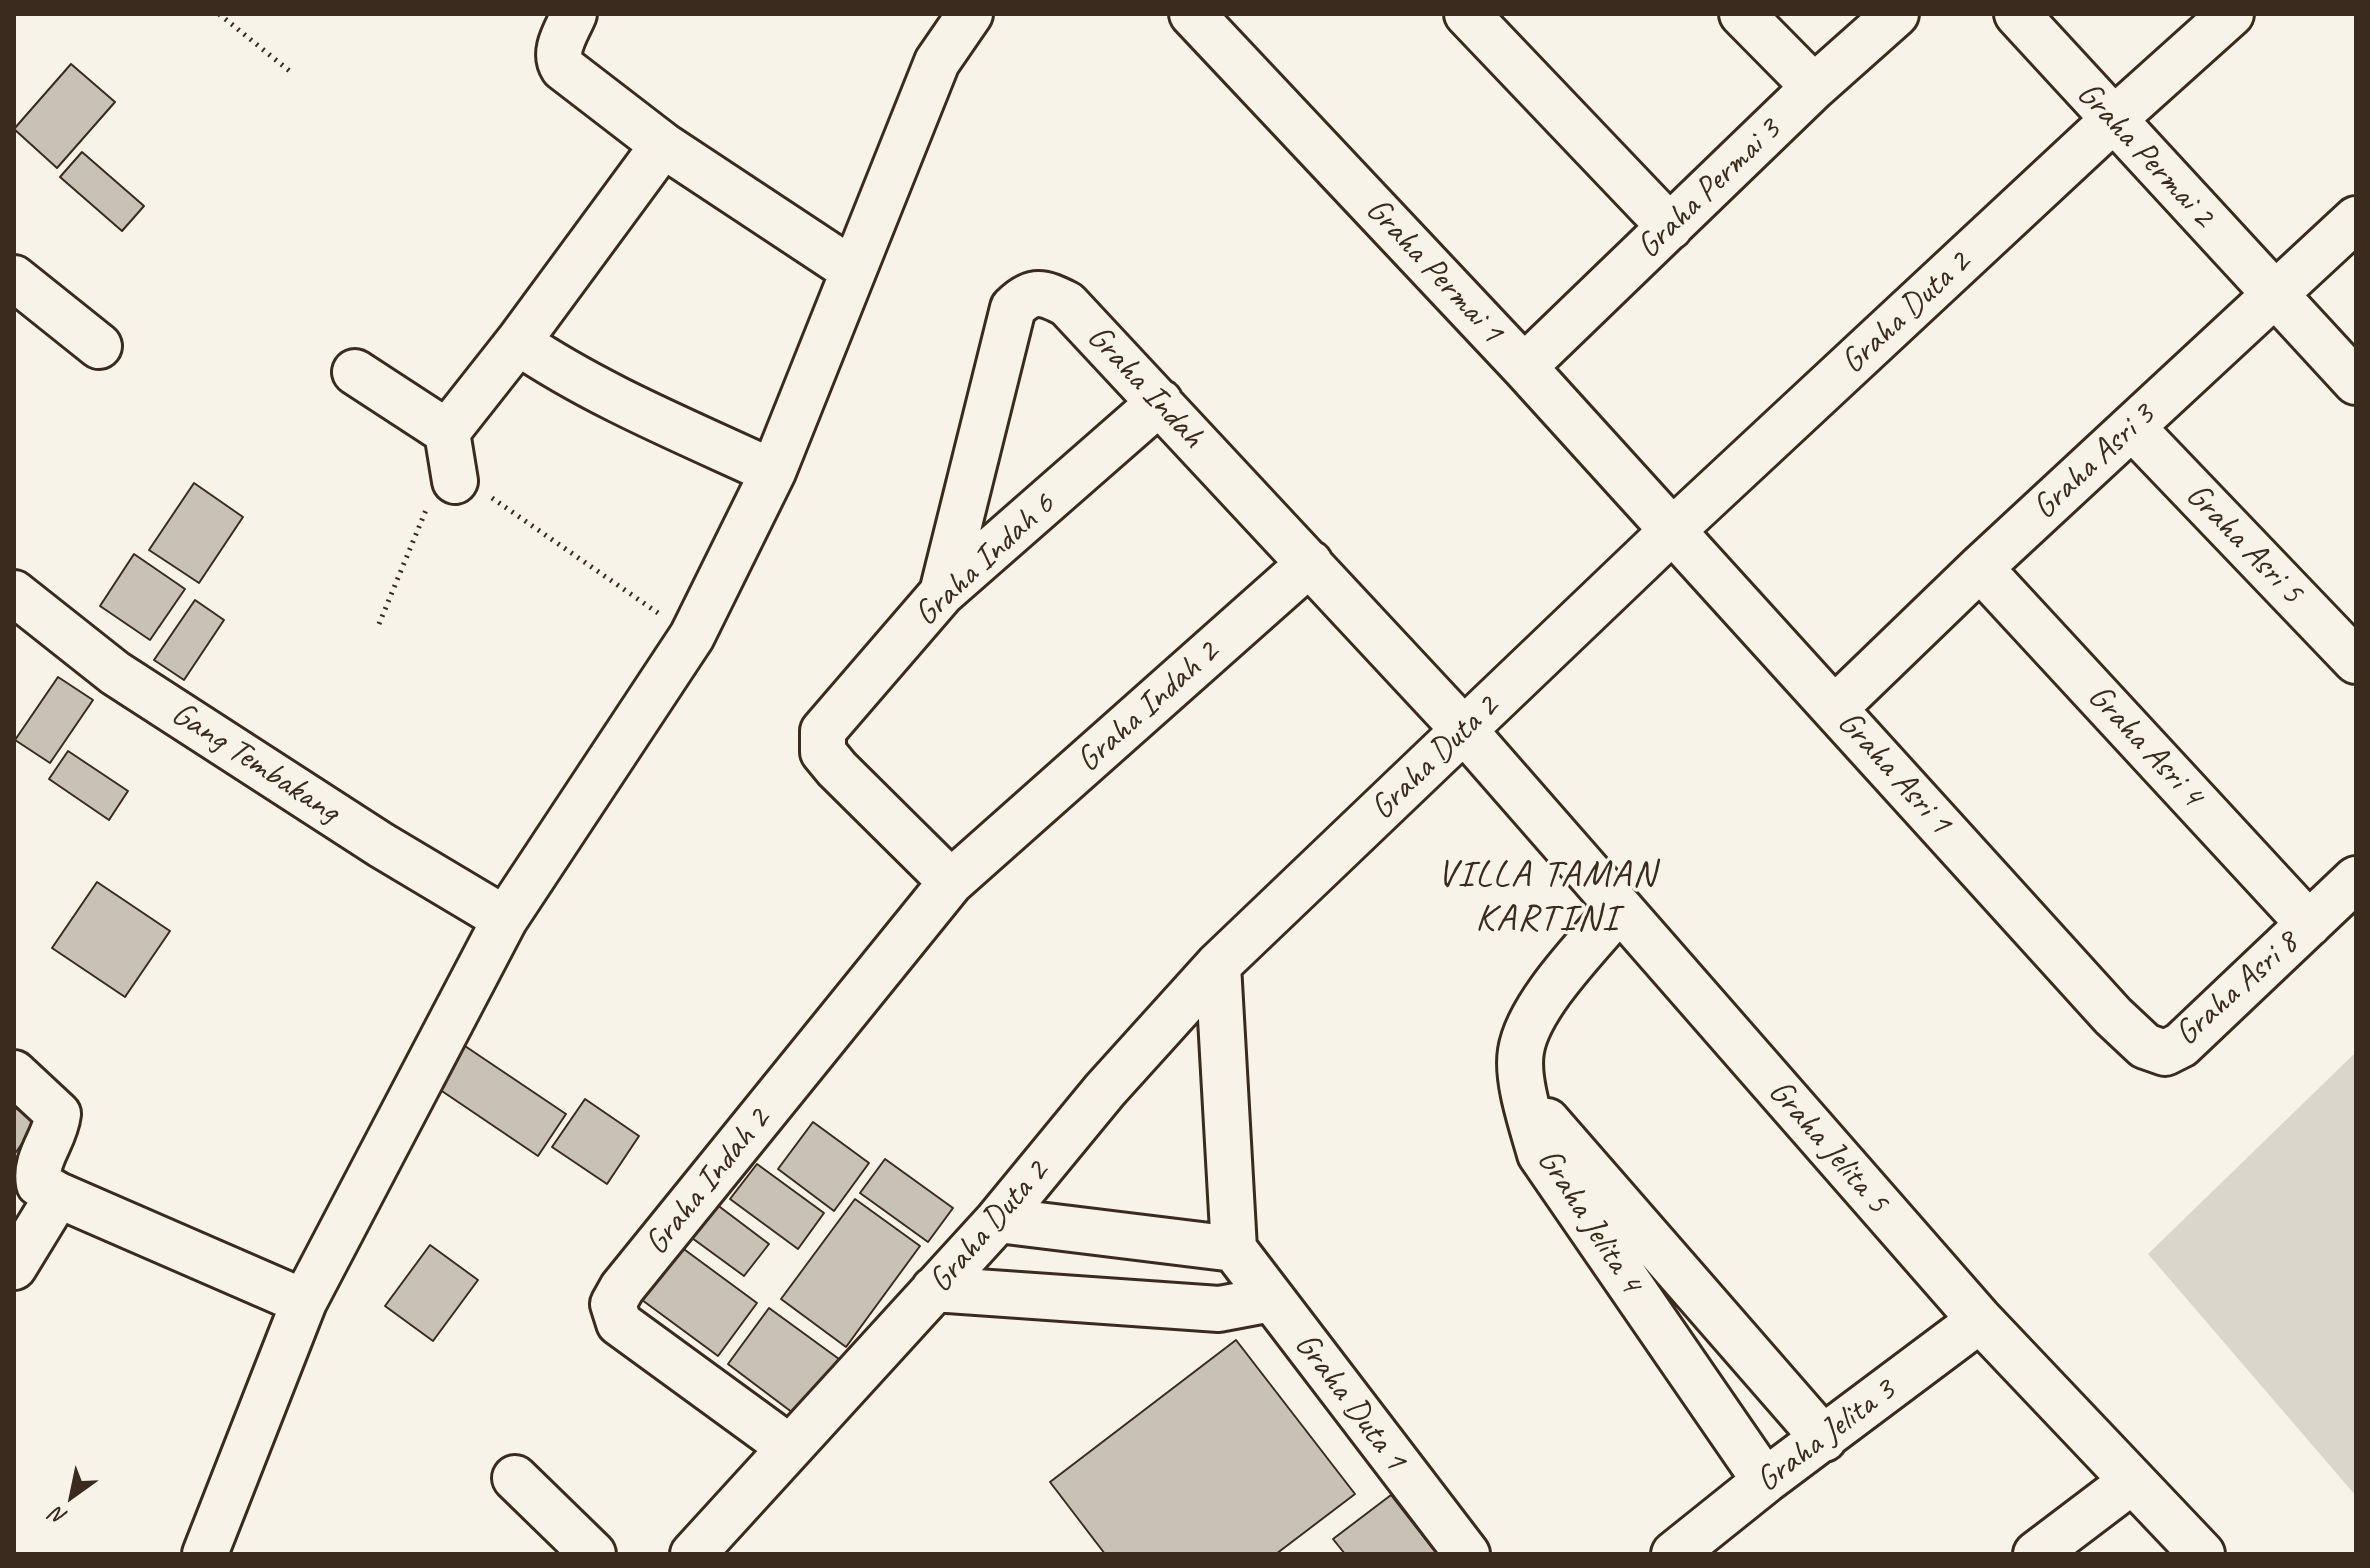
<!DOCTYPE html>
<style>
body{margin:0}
#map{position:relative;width:2370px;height:1568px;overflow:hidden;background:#f7f3e8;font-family:Caveat,sans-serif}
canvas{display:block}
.frame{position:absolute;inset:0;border:16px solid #3b2a1e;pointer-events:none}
.north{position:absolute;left:32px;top:1456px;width:80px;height:80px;-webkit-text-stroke:6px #f7f3e8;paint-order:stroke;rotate:213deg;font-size:22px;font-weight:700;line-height:32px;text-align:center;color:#3b2a1e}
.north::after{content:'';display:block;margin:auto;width:28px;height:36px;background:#3b2a1e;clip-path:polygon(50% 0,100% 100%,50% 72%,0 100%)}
</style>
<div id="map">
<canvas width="2370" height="1568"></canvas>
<div class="frame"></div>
<div class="north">N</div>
</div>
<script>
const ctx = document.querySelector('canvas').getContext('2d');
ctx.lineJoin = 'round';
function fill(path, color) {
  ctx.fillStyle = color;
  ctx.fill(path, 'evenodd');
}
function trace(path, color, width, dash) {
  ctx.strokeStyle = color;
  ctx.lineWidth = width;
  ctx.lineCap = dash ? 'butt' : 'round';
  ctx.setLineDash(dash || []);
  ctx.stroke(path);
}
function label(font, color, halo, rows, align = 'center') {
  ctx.font = font + ' Caveat,sans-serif';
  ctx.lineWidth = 7;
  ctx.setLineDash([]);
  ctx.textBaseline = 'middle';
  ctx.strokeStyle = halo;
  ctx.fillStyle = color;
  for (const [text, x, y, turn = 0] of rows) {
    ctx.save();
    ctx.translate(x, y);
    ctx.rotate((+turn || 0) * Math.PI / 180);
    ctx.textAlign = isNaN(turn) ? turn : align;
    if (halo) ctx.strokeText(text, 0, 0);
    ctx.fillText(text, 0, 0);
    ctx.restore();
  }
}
fill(new Path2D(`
 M2356 1052V1496L2148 1254Z`), '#dbd6cb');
const building = new Path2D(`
 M71 64 115 102 57 168 14 129Z
 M82 152 144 206 122 231 60 177Z
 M194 483 243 517 199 583 149 550Z
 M134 554 185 589 150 640 100 606Z
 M195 600 224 620 184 680 154 660Z
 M58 677 93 700 50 763 15 740Z
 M68 751 128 791 109 820 49 779Z
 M97 882 170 931 125 997 52 948Z
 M459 1042 566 1114 538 1156 430 1083Z
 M585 1099 639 1136 607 1184 552 1147Z
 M14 1107 37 1122 14 1155Z
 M813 1122 869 1163 834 1211 778 1169Z
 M885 1159 953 1208 928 1242 860 1193Z
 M757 1164 824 1213 798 1249 730 1199Z
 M855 1199 920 1246 846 1347 781 1299Z
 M716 1204 769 1244 744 1276 692 1238Z
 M430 1245 478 1280 433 1341 385 1306Z
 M681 1247 757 1303 718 1356 642 1300Z
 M769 1308 839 1359 797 1416 728 1364Z
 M1236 1340 1355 1494 1276 1554H1105L1050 1482Z
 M1391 1495 1437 1554H1345L1333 1539Z`);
fill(building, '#c8c1b6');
trace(building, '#3b2a1e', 2);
const minor = new Path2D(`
 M574 14C567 31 552 51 563 68L663 145 852 270
 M1192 14 1524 367 2113 1016 2145 1046 2165 1053 2181 1045 2356 879
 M1467 14 1670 227
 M1742 14 1814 87
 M2017 14 2356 382
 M14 278 99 346
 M518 342C596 395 687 432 773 472
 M1524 367 1814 87 1896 14
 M355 372 447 432
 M2132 427 2356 661
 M455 481 447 432 518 342 663 145
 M1980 568 2309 924
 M14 593 115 673 381 845 505 919
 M942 593 1013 308C1033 288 1043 292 1067 304L1464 730 1980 1320 2202 1554
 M1835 708 1980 568 2356 219
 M951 882 837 769 823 752V731L942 593 1160 402
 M1619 909C1589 945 1528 1005 1521 1051 1516 1080 1532 1125 1540 1154L1765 1481
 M1218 965 1234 1249 1467 1554
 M14 1073 58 1114C55 1140 34 1158 39 1184L58 1195 304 1302
 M1547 1121 1824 1439
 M998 1220 1234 1249
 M14 1267 58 1195
 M934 1289 1219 1309 1272 1299
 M789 1447 619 1323 613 1304 622 1288 951 882 1310 563
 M515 1478 593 1554
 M205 1554 304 1302 505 919 692 636 773 472 937 62 970 14
 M693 1554 998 1220 1105 1090 1218 965 1673 530 2113 120 2231 14
 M1674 1554 1765 1481 1980 1320
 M2036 1554 2131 1482`);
trace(minor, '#3b2a1e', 50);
trace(new Path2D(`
 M219 14 292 73
 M492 498 658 613
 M379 624 426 510`), '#3b2a1e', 5, [2, 6]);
trace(minor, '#f7f3e8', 44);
label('34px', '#3b2a1e', '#f7f3e8', [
 ["Graha Permai 2",2145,155,47],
 ["Graha Permai 3",1709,189,-44],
 ["Graha Permai 1",1434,271,47],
 ["Graha Duta 2",1906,313,-43],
 ["Graha Indah",1145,387,47],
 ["Graha Asri 3",2094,462,-43],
 ["Graha Asri 5",2244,544,46],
 ["Graha Indah 6",985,560,-43],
 ["Graha Indah 2",1148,707,-42],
 ["Graha Asri 4",2145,746,47],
 ["Graha Duta 2",1435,758,-44],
 ["Gang Tembakang",255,763,33],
 ["Graha Asri 1",1894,773,48],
 ["Graha Asri 8",2237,989,-42],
 ["Graha Jelita 5",1828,1147,49],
 ["Graha Indah 2",708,1182,-51],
 ["Graha Jelita 4",1589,1221,57],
 ["Graha Duta 2",989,1227,-49],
 ["Graha Duta 1",1350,1402,53],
 ["Graha Jelita 3",1826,1436,-37]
]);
ctx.letterSpacing = '2px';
label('38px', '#3b2a1e', '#f7f3e8', [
 ["VILLA TAMAN",1547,875],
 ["KARTINI",1547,919]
]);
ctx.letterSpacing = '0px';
</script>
